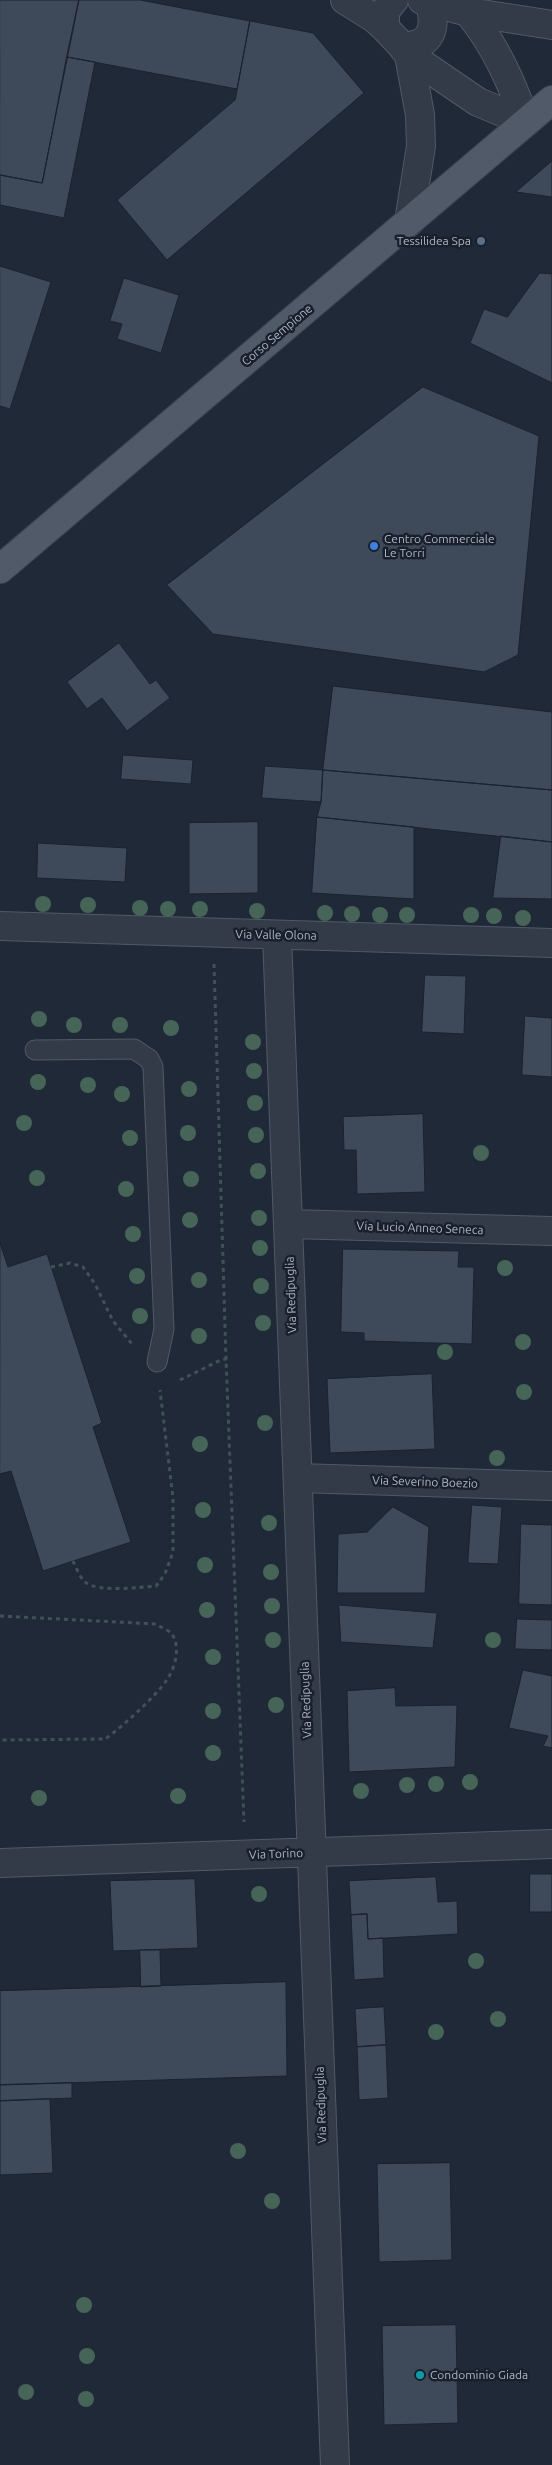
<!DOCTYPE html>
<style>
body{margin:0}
canvas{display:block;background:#202937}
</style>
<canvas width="552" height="2465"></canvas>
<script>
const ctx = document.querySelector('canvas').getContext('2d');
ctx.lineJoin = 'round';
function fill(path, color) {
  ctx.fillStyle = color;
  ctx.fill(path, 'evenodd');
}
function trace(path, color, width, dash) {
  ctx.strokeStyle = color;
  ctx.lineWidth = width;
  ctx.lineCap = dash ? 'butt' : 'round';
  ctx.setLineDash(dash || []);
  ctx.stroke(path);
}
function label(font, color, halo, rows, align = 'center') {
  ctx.font = font + ' Ubuntu,sans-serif';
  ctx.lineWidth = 5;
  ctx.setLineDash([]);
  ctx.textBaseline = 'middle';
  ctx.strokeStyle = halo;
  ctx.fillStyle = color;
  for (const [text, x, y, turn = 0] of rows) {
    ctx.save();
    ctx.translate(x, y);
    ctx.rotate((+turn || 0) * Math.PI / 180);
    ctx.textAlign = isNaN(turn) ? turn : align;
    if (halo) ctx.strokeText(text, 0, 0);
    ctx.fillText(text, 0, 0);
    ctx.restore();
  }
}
const building = new Path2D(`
 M0 0H79L42 183 0 175Z
 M79 0H140L250 21 237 89 67 57Z
 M250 21 313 33 364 93 167 260 117 200 235 100Z
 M67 57 95 62 64 218 0 205V175L42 183Z
 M552 161V197L516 192Z
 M0 266 51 282 10 409 0 406Z
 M540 273 552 274V383L470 343 484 309 507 317Z
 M124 278 179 295 161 353 117 339 122 324 110 321Z
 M423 387 539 436 518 655 484 672 213 634 167 585Z
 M119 643 150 684 156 680 170 698 127 731 102 698 87 709 67 682Z
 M333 686 552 712V790L323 770Z
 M123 755 193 760 191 784 121 779Z
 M265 766 323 770 321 802 262 798Z
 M323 770 552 790V842L317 817 321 802Z
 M317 817 414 827V899L312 893Z
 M258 822V893L189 894V823Z
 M501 836 552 842V899L493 898Z
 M38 843 127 848 125 882 37 878Z
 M425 975 466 976 464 1034 422 1032Z
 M525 1016 552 1018V1077L522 1075Z
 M423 1114 425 1192 357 1194 356 1150H344L343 1117Z
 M0 1243 8 1267 47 1254 102 1423 93 1427 131 1542 43 1571 11 1471 0 1474Z
 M343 1249 459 1251 458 1267H474L472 1344 364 1341V1333L341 1332Z
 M432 1374 435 1449 330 1453 327 1379Z
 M472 1505 502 1507 498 1564 468 1563Z
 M393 1507 429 1527 425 1593H337L338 1534 367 1532Z
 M521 1524 552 1525V1605L519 1604Z
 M339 1605 437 1613 433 1648 341 1642Z
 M517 1619 552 1620V1650L515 1649Z
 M523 1670 552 1676V1748L543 1746 548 1736 509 1728Z
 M395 1688 396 1706 457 1705 455 1767 349 1772 347 1691Z
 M530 1874H552V1912H530Z
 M436 1877 438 1902 457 1901 458 1934 368 1939 367 1914 351 1915 349 1881Z
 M195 1879 198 1948 113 1951 110 1881Z
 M367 1914 368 1939 383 1938 384 1978 354 1980 351 1915Z
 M140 1950H160L161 1986 141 1987Z
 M286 1982 287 2076 0 2085V1991Z
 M384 2007 386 2045 357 2047 355 2009Z
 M386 2045 388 2098 359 2100 357 2047Z
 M72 2083V2098L0 2101V2085Z
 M50 2099 53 2173 0 2175V2101Z
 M450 2163 452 2260 379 2262 377 2164Z
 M456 2325 458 2423 384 2425 382 2326Z`);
fill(building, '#3e495a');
trace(building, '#1b222e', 1);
const service = new Path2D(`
 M35 1050 134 1049 149 1059 153 1067 164 1329 157 1362`);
const minor = new Path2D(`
 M345 0 374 18 385 28
 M394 0 385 11V28L402 46C433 47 437 26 429 2
 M422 0 468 12 552 25
 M468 12C496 46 511 82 526 122
 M404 49 409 55 478 102 526 122
 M409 55 420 115 421 146 409 222
 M0 926 552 943
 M277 935 335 2465
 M288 1224 552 1231
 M298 1478 552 1486
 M0 1863 552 1844`);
const primary = new Path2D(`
 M0 569 552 100`);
trace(service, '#515966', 21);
trace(minor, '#515966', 30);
trace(primary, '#3d4451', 30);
trace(new Path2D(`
 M214 964 226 1359 244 1822
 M51 1267 70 1263 83 1267 95 1284 113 1321 132 1344
 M180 1380 221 1360 226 1359
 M73 1561C76 1567 80 1578 85 1582 98 1593 140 1587 156 1586L165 1574 173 1552V1498L160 1390
 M0 1616 156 1624C160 1627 169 1630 172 1634 181 1648 175 1669 166 1681 155 1697 121 1728 105 1739L0 1740`), '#3f5256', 3, [4, 4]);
trace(service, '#333b48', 19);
trace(minor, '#333b48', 28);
trace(primary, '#515a68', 28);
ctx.fillStyle = '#466457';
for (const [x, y] of [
 [43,904],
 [88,905],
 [140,908],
 [168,909],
 [200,909],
 [257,911],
 [325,913],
 [352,914],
 [380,915],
 [407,915],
 [471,915],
 [494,916],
 [523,918],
 [39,1019],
 [74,1025],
 [120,1025],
 [171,1028],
 [253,1042],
 [254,1071],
 [38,1082],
 [88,1085],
 [189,1089],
 [122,1094],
 [255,1103],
 [24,1123],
 [188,1133],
 [256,1135],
 [130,1138],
 [481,1153],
 [258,1171],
 [37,1178],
 [191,1179],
 [126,1189],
 [259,1218],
 [190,1220],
 [133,1234],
 [260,1248],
 [505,1268],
 [137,1276],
 [199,1280],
 [261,1286],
 [140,1316],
 [263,1323],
 [199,1336],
 [523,1342],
 [445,1352],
 [524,1392],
 [265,1423],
 [200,1444],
 [497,1458],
 [203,1510],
 [269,1523],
 [205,1565],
 [271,1572],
 [272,1606],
 [207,1610],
 [273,1640],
 [493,1640],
 [213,1657],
 [276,1705],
 [213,1711],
 [213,1753],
 [470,1782],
 [436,1784],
 [407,1785],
 [361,1791],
 [178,1796],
 [39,1798],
 [259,1894],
 [476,1961],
 [498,2019],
 [436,2032],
 [238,2151],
 [272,2201],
 [84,2305],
 [87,2356],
 [26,2392],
 [86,2399]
]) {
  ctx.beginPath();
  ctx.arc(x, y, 8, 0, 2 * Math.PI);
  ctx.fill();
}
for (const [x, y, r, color] of [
 [481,241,5,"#5c6f8a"],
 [374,546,5,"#3f7fe0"],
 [420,2375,5,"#0f9aa8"]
]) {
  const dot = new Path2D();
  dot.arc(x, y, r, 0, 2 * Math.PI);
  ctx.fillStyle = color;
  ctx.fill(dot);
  trace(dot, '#19202c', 2);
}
label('12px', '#aeb6c5', '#19202c', [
 ["Tessilidea Spa",471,241,"right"],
 ["Centro Commerciale",384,539],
 ["Le Torri",384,553],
 ["Condominio Giada",430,2375]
], 'left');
label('12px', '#aeb6c5', '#19202c', [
 ["Corso Sempione",277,335,-40],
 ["Via Valle Olona",276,935,1],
 ["Via Lucio Anneo Seneca",420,1228,2],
 ["Via Redipuglia",291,1295,-92],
 ["Via Severino Boezio",425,1482,2],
 ["Via Redipuglia",306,1700,-92],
 ["Via Torino",276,1854,-2],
 ["Via Redipuglia",321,2105,-92]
]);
</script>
